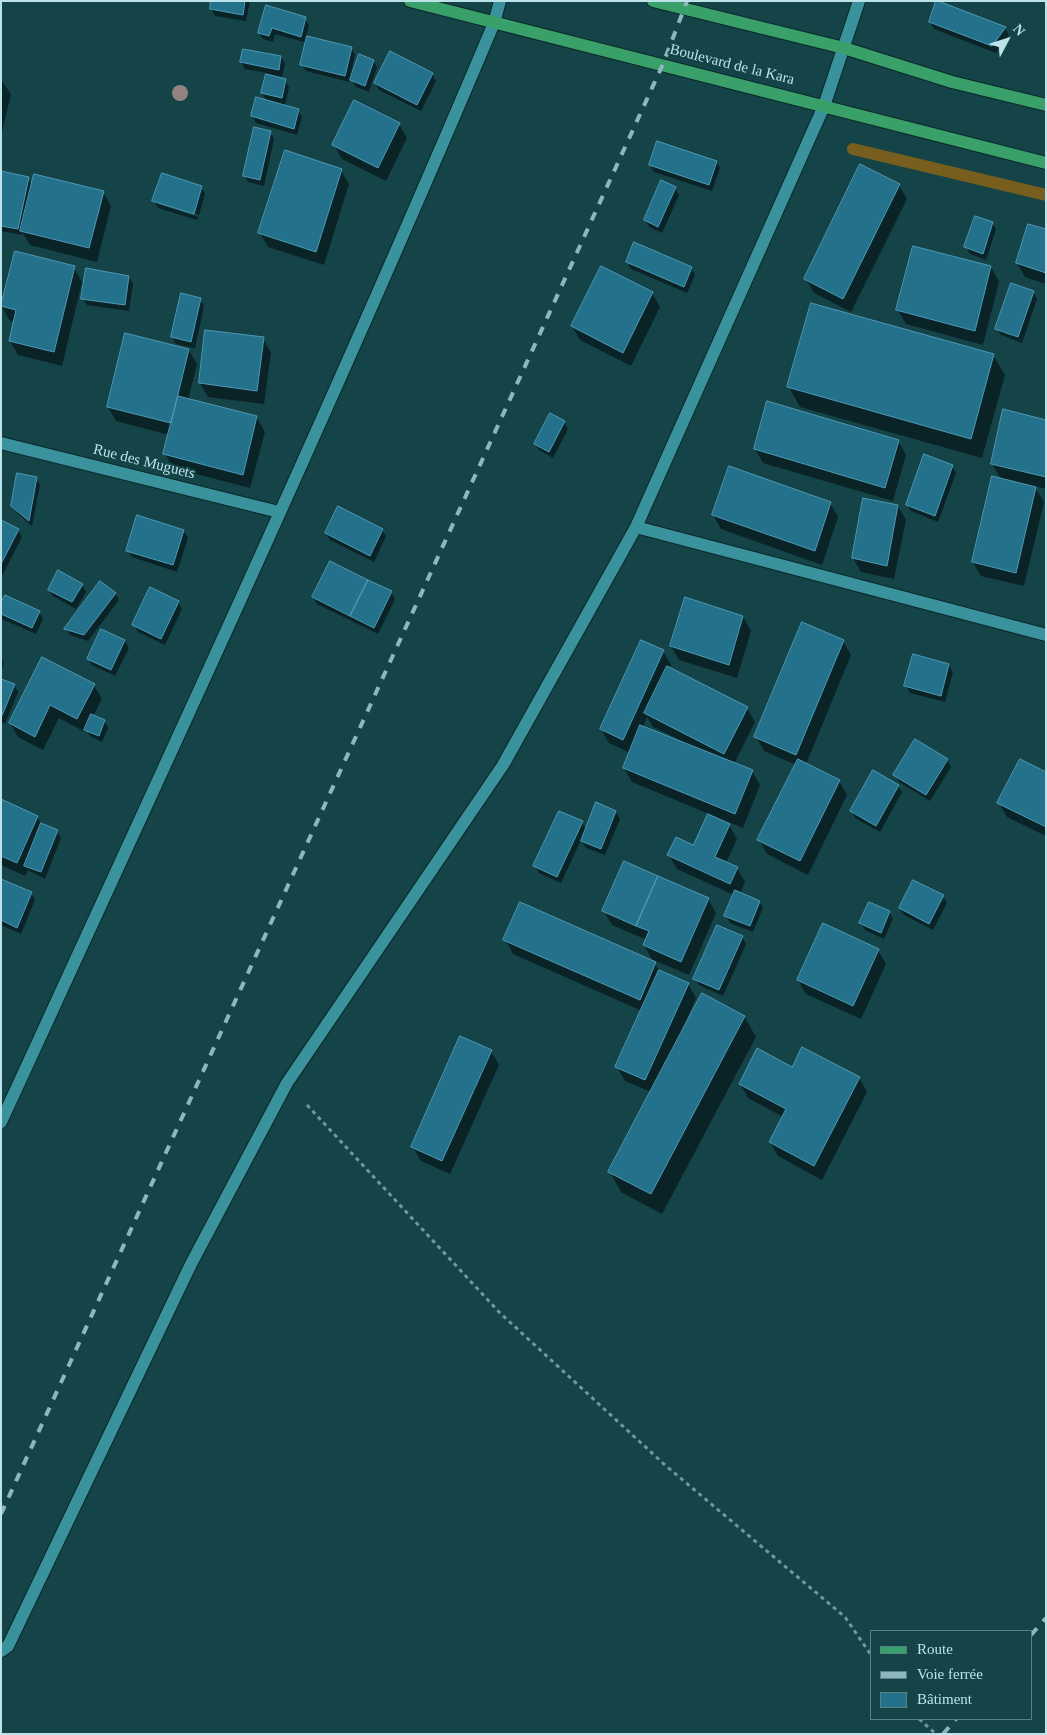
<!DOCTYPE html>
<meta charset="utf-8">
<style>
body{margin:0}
#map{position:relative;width:1047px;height:1735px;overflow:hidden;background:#144348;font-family:"Times New Roman",serif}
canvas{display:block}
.frame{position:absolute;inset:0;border:2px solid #bbe3e8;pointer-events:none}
.legend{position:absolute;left:870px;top:1630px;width:162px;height:90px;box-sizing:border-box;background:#144348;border:1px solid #578388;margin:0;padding:6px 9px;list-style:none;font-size:15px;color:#bbe3e8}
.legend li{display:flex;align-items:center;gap:10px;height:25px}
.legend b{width:25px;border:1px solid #578388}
.north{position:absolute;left:982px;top:15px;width:50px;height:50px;-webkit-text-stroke:4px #144348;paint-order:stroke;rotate:50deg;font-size:14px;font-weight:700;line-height:20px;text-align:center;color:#bbe3e8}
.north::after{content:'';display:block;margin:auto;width:18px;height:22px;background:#bbe3e8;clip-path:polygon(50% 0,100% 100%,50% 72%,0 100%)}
</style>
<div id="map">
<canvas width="1047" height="1735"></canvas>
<div class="frame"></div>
<ul class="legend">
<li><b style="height:6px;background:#38a068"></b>Route</li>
<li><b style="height:6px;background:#8db7bc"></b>Voie ferrée</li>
<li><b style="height:14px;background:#23718b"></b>Bâtiment</li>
</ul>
<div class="north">N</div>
</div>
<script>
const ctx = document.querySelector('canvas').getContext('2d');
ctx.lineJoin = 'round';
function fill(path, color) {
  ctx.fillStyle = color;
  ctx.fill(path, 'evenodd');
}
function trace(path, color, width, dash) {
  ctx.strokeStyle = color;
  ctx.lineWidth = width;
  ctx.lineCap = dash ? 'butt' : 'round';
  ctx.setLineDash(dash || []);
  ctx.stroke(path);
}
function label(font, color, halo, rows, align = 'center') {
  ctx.font = font + ' "Times New Roman",serif';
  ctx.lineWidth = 4;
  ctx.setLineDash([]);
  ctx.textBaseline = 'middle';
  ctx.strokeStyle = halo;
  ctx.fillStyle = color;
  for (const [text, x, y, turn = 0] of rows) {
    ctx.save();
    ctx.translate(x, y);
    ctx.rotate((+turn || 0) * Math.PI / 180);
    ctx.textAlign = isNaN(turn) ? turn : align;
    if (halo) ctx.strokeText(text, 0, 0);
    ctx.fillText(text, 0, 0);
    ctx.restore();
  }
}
fill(new Path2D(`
 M212 1H250L246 21 215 16 211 9Z
 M937 2 1005 28 1009 35 996 53 934 29 930 22Z
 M267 7 305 19 309 25 306 37 351 48 355 55 349 82 306 71 302 65 307 43 275 34 273 42 263 39 259 33Z
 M244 50 281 57 285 64 282 77 269 74 268 76 285 80 289 87 285 106 298 110 302 117 297 135 256 123 252 116 267 102 262 93 267 73 245 69 241 62Z
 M373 61 377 67 369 92 356 87 352 80Z
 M432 74 436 81 421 111 379 90 375 83Z
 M1 80 11 94 1 136Z
 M399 124 407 138 386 181 342 159 334 145Z
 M270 132 274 139 264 186 248 182 244 175Z
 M716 162 720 168 712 191 654 172 650 165Z
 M341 170 349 184 324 265 268 247 260 233Z
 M1 172 28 178 32 186 103 192 111 206 97 262 30 245 22 232V235L1 231Z
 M899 185 907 199 851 312 814 293 806 279Z
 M201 187 205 194 199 215 158 202V204L198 217 197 220 158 208 154 201Z
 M675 188 679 195 662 233 649 227 645 220Z
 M992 223 996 229 986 260 970 254 966 247Z
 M1046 231V284L1025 277 1017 263Z
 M16 253 74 268 82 282 62 366 18 355 10 341 15 322 10 321 2 307Z
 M627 262 691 268 695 275 687 293 631 269Z
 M991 267 999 282 983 345 906 324 898 310Z
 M129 277 133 284 129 311 87 305 83 299Z
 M1033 292 1037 299 1022 343 1001 335 997 329Z
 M652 293 660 307 631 366 580 340 572 326Z
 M200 299 204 306 195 348 176 344 172 337Z
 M263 338 271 353 264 404 208 397 200 383Z
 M189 350 197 364 188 400 257 418 265 432 250 488 173 468 165 454 169 435 116 421 108 407Z
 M993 355 1005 375 982 458 800 407 789 387Z
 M550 415 564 422 568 429 553 458 539 450 535 444Z
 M1046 421V489L1034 486 1044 502 1024 586 981 576 973 562 1001 479 992 464Z
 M898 441 906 455 893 501 763 463 755 449Z
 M952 466 956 473 938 522 911 511 907 505Z
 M729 468 830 503 838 517 822 565 721 529 713 515Z
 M36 478 40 485 32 526 17 513 12 506Z
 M898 506 906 520 894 579 861 572 853 558Z
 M1 521 18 530 22 537 1 578Z
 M382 530 386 536 374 562 330 540 326 533Z
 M184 531 188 538 177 572 132 557 128 550Z
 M82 585 86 592 76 609 53 596 49 590Z
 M391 592 395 599 378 634 317 604 313 597Z
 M115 593 119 600 88 641 70 635 66 629Z
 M178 602 182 609 165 645 138 632 134 625Z
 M1 606 39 612 43 619 36 634 2 619Z
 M743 617 751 631 737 678 679 660 671 646Z
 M101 631 125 641 129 648 115 676 92 665 88 658Z
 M843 641 851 655 806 764 839 781 847 795 808 875 767 854 759 840 796 765 764 751 756 737Z
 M663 651 671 665 669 669 747 708 755 722 734 764 752 771 760 785 743 828 714 816 713 818 729 825 737 839 726 863 737 868 745 882 740 894 759 901 763 908 753 932 730 923 726 916 734 895 677 869 669 855 694 846 709 814 632 782 624 768 630 753 609 743 601 729ZM647 717 653 727 676 738 675 740 643 727Z
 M1 658 4 663 1 670Z
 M949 665 953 672 945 702 910 693 906 686Z
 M1 680 14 685 18 692 5 724 1 722Z
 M94 685 102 699 93 716 104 721 108 728 102 742 90 736 86 730 85 732 59 718 43 750 18 737 10 723Z
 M947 760 951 767 930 801 899 782 895 775Z
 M1046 773V836L1007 817 999 803Z
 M898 786 902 792 880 832 855 818 852 811Z
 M1 801 37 817 42 825 57 831 61 838 45 879 28 870 25 876 1 865Z
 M596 804 616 812 620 819 605 855 586 848 581 840 561 883 539 873 535 866 582 822 586 830Z
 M1 880 31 893 35 900 21 934 1 925Z
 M943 896 947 903 933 930 904 915 900 908Z
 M708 899 716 913 689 975 653 960 660 972 688 984 696 998 683 1028 744 1016 756 1037 662 1214 621 1192 610 1172 651 1092 625 1081 617 1067 642 1011 513 954 505 939 654 963 644 945 647 940 612 925 604 911Z
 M889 912 893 919 884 939 865 930 861 923Z
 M742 937 746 944 723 996 699 985 695 979Z
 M878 950 886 964 861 1019 806 994 798 980Z
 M491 1051 499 1065 450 1174 421 1161 413 1147Z
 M793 1068 859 1078 867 1092 822 1180 778 1156 770 1142 783 1117 748 1098 740 1084Z`), '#0007');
trace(new Path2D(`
 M853 149 1046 195`), '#775d1e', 12);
const building = new Path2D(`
 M211 1H245L243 15 210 9Z
 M936 1H938L1006 27 992 46 929 22Z
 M266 5 306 17 301 37 272 28 269 36 258 33Z
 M307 36 352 47 345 76 300 65Z
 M243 49 281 56 279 70 240 62Z
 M390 51 433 73 417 105 374 83Z
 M359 54 374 60 365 86 350 80Z
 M266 74 286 79 282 98 261 93Z
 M256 97 299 109 294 129 251 116Z
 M354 100 400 123 378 168 332 145Z
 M254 127 271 131 260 180 243 176Z
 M657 141 717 161 709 185 649 165Z
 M285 150 342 169 316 252 258 233Z
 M860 164 900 184 843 299 804 279Z
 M1 171 29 177 18 229 1 226Z
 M162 173 202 186 194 214 152 201Z
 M34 174 104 191 89 248 20 231Z
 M661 180 676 187 658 227 644 220Z
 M975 216 993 222 983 254 964 247Z
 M1028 224 1046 229V273L1016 263Z
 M634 242 692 267 684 287 626 262Z
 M913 246 991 266 975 331 896 310Z
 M15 251 75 266 54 352 9 341 16 310 1 306Z
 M601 266 653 292 623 353 571 326Z
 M86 268 129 276 125 305 81 299Z
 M1011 283 1034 291 1018 337 995 329Z
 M181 293 201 298 191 342 171 337Z
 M811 303 994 354 971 439 787 387Z
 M205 330 264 337 257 391 199 383Z
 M125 333 189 349 171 423 107 407Z
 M178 396 257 416 243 475 163 454Z
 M767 401 899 440 885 488 754 449Z
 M1003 409 1046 420V477L991 464Z
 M550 413 565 421 549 452 534 444Z
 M924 454 953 465 935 516 906 505Z
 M729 466 831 502 815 551 712 515Z
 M17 473 37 477 29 521 11 506Z
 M992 476 1036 487 1016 573 972 562Z
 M863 498 898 505 887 566 852 558Z
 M338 506 383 529 370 556 325 533Z
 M137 515 184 530 173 565 126 551Z
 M1 520 19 529 1 564Z
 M330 561 368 580 350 616 312 597Z
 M58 570 83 584 72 602 48 590Z
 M368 580 392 591 374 628 350 616Z
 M100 581 116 593 84 635 64 629Z
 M150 587 179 601 161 639 132 625Z
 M5 595 40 611 32 628 1 614V603Z
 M685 597 743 616 729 665 670 646Z
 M802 622 844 640 796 755 754 737Z
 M101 629 125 640 111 670 87 659Z
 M641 640 664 650 623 740 600 729Z
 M913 654 949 664 941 696 904 686Z
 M42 657 95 684 77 719 50 705 35 737 9 723Z
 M667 666 748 707 724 754 644 713Z
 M1 679 15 684 1 718Z
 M91 714 105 720 99 736 84 730Z
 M640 725 753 770 735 814 623 768Z
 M915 739 948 759 926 795 893 775Z
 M798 759 840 780 800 861 757 840Z
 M1020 759 1046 772V827L997 803Z
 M873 770 899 785 876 826 850 811Z
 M1 799 38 816 17 863 1 856Z
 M596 802 616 811 601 849 581 841Z
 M559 811 583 821 557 877 533 866Z
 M708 814 730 824 715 857 738 867 730 884 667 855 676 837 693 845Z
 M41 823 58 830 41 872 24 866Z
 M624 861 658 876 636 926 602 911Z
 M658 876 709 898 681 962 643 945 649 931 636 926Z
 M1 879 32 892 17 928 1 920Z
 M913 880 944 895 929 924 899 908Z
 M735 890 760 901 750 926 724 916Z
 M520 902 656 962 640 1000 503 940Z
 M869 902 890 911 881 933 859 923Z
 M823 923 879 949 853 1006 797 980Z
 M717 925 743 936 719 990 693 979Z
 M659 970 689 983 645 1080 615 1067Z
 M702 993 745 1016 651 1194 608 1172Z
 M460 1036 492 1050 442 1161 411 1147Z
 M802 1047 860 1077 814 1166 769 1142 786 1109 739 1084 757 1048 792 1067Z`);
fill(building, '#23718b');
trace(building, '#5099b5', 1);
const minor = new Path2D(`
 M1 443 279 512
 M636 527 1046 635
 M1 1122C169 757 338 393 494 23L500 1
 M1 1651 8 1646 191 1264 287 1083 503 765 636 527 824 106 859 1`);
const major = new Path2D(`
 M410 1 1046 163
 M653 1 844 48 952 82 1046 105`);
trace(minor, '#0c272a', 14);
trace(major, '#0c272a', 14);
trace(new Path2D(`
 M307 1105 500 1313 665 1465 845 1617 871 1655
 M919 1719 936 1734`), '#6e9a9f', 3, [4, 4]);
trace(minor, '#3a929c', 12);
trace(major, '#38a068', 12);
trace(new Path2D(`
 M1 1514 663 64 687 1
 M1031 1635 1046 1618
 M943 1734 956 1719`), '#8db7bc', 4, [9, 9]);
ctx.fillStyle = '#928280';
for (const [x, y] of [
 [180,93]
]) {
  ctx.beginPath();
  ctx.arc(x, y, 8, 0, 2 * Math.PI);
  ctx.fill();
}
label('15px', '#bbe3e8', '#144348', [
 ["Boulevard de la Kara",732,65,14],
 ["Rue des Muguets",144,462,14]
]);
</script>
